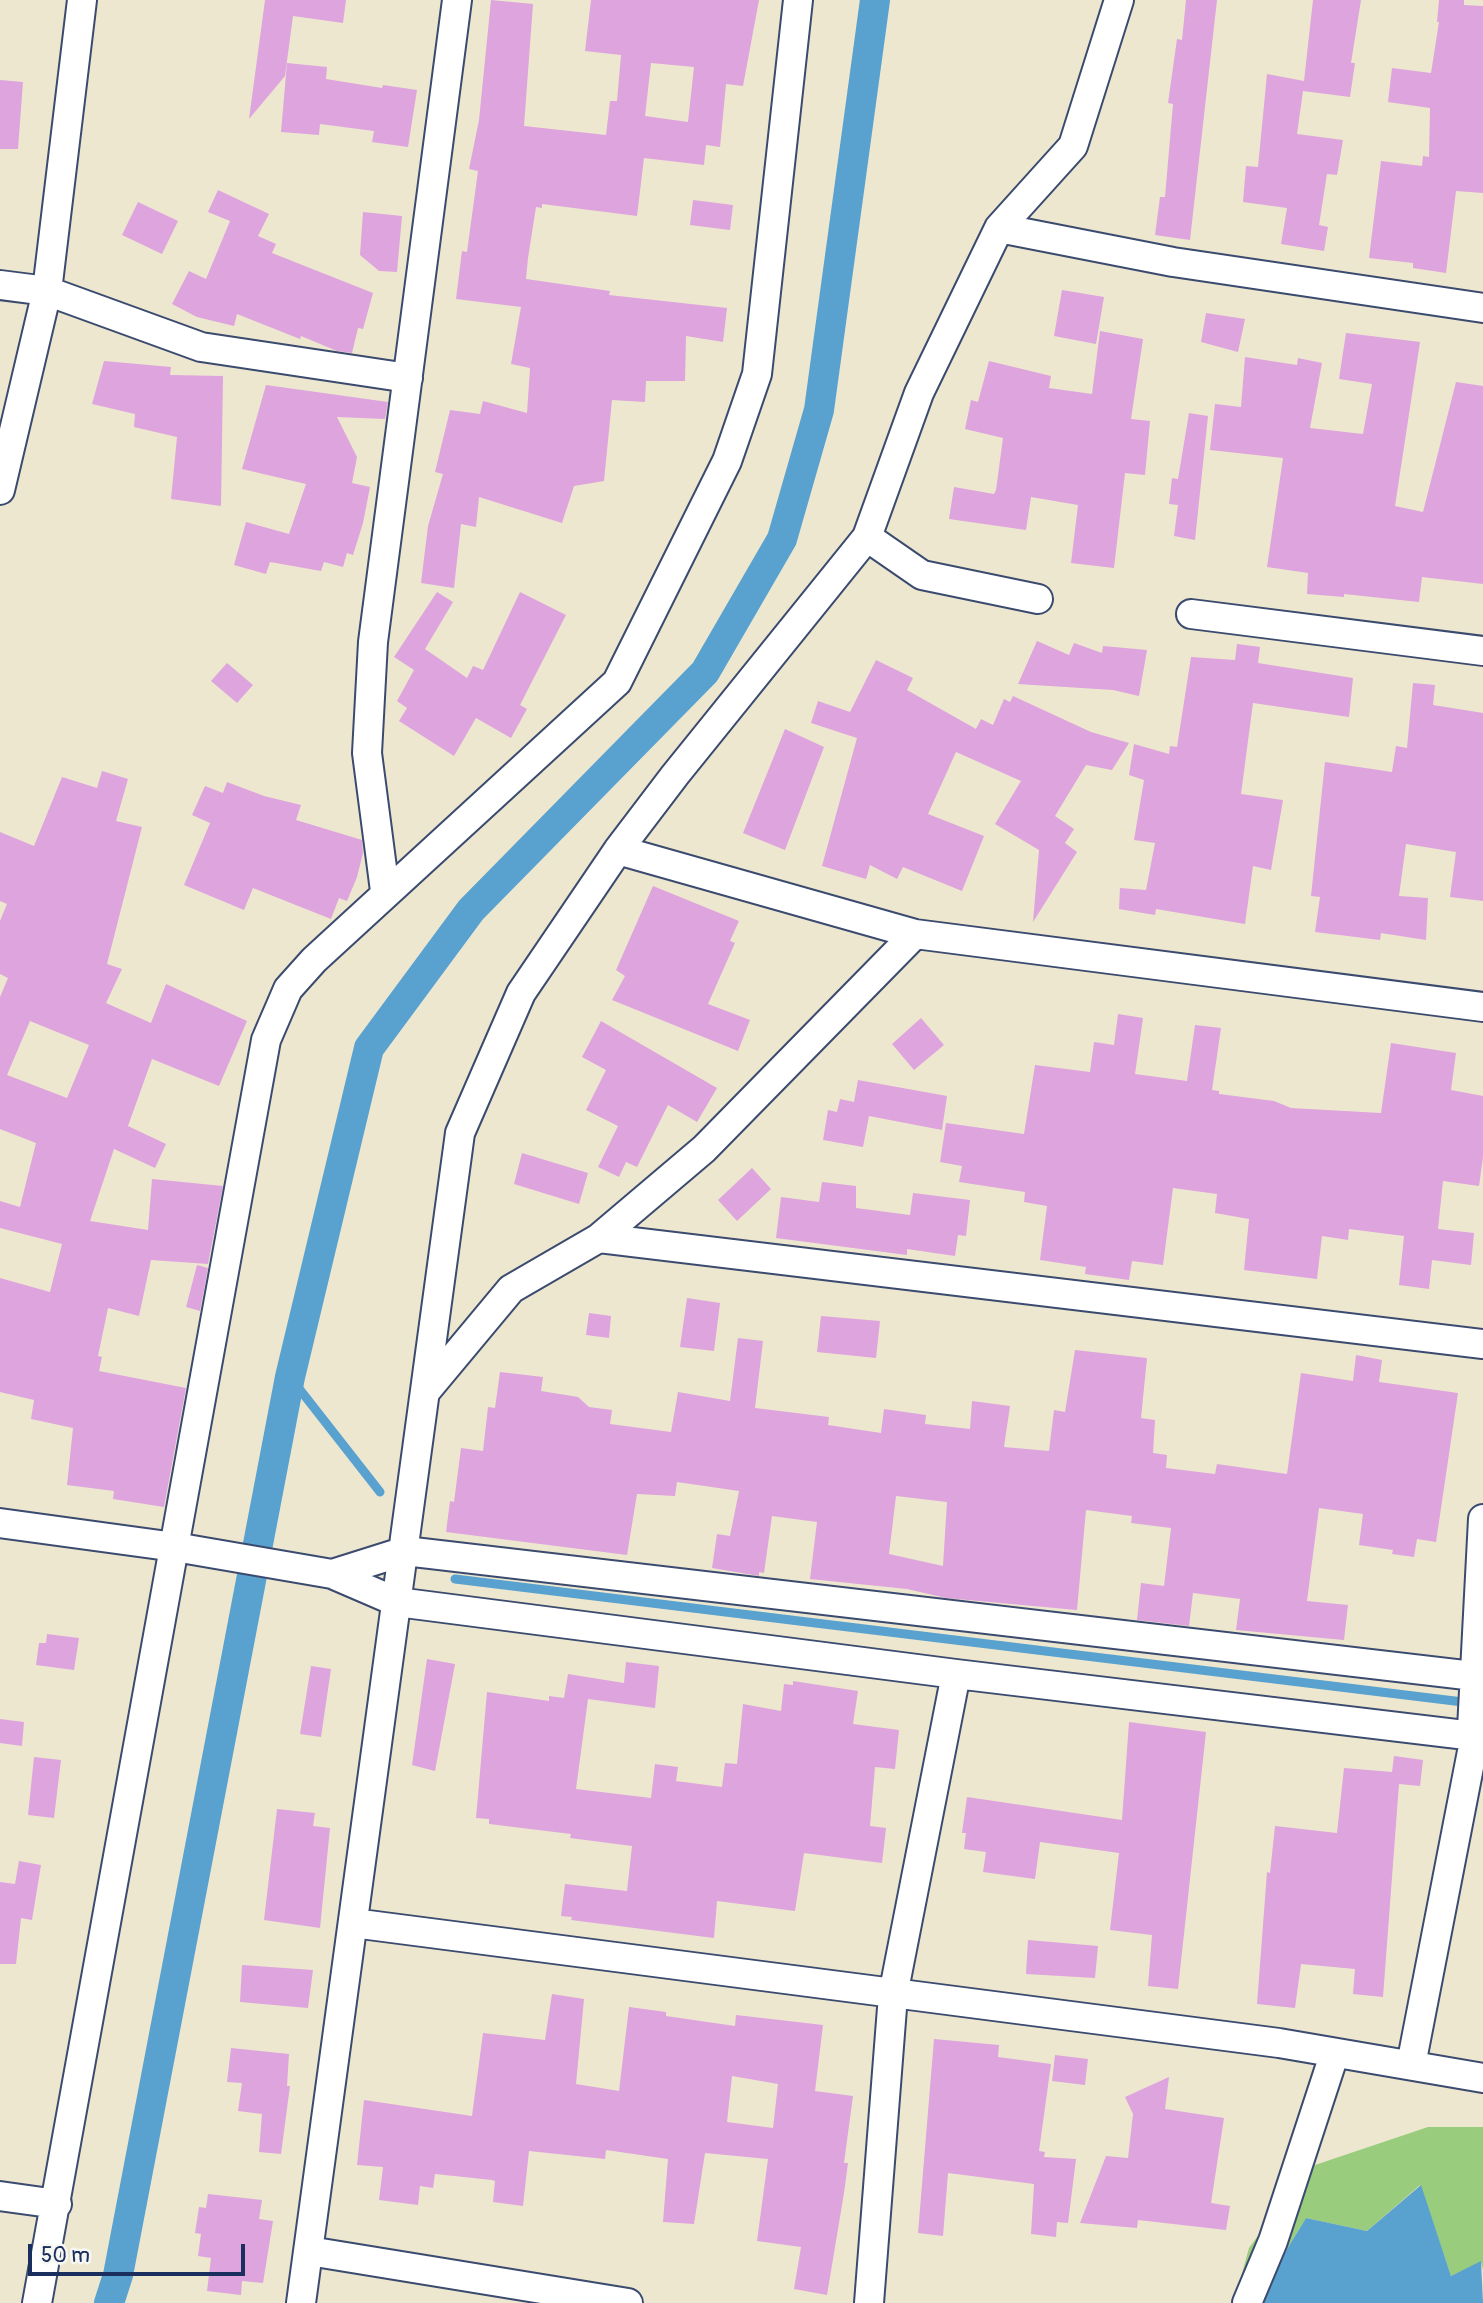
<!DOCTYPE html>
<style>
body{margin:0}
#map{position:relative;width:1483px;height:2303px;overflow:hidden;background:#eee7cf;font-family:Pangolin,sans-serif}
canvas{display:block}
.scale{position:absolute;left:28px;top:2244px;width:217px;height:32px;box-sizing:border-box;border:4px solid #1b2f5e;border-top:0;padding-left:9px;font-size:21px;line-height:24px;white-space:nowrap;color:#1b2f5e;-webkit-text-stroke:5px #f6f6f2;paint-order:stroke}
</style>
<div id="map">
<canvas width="1483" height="2303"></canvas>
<div class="scale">50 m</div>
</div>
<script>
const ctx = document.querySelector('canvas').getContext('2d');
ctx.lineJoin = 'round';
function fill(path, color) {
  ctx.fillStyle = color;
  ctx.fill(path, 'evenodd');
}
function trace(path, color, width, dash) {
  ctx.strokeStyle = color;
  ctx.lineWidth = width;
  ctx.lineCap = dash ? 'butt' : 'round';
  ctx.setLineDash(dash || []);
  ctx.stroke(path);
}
fill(new Path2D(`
 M1428 2127H1483V2270L1481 2262 1451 2276 1420 2185 1367 2231 1306 2218 1273 2272 1262 2303H1234L1249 2248 1291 2191 1315 2165Z`), '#99cc7d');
fill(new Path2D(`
 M1421 2185 1451 2276 1481 2261 1483 2303H1262L1273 2272 1306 2218 1367 2231Z`), '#59a2d0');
trace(new Path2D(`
 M290 1377 380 1492
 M455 1579 1471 1703`), '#59a2d0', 9);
trace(new Path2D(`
 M109 2303 118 2275 290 1377 369 1048 471 910 705 672 782 539 819 410 875 0`), '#59a2d0', 30);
fill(new Path2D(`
 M265 0H346L343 23 293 16 285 76 249 119Z
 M491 0 533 4 524 126 606 135 610 101H617L621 55 585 51 591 0H759L743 86 726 84 720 147 706 145 704 165 644 158 637 216 542 204V208L536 207 528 258 526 279 610 291 609 295 727 308 723 342 686 336 685 381H646L645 402 612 400 604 481 574 486 562 523 479 497 476 527 461 524 454 588 421 583 428 526 443 474 435 472 450 410 480 414 483 401 527 413 530 368 511 364 521 307 456 299 462 251 467 252 478 171 469 169 479 120ZM651 63 694 67 688 122 645 116Z
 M1186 0H1217L1190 240 1155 235 1160 197H1165L1173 104 1168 103 1177 39 1182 40Z
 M1313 0H1361L1351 63H1355L1350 97 1303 91 1297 134 1343 140 1337 175 1327 174 1319 225 1328 227 1324 251 1281 244 1287 208 1243 202 1246 166 1258 167 1267 74 1304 81Z
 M1439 0H1464V5L1483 6V193L1456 191 1446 273 1413 268V263L1369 258 1381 161 1422 166 1423 156 1429 157 1430 108 1388 102 1392 68 1431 73 1439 22H1437Z
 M287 63 327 67 326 79 382 88 383 85 417 90 408 147 372 142 374 131 320 124 319 135 281 132Z
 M0 80 23 82 18 149H0Z
 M218 190 269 214 258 236 276 244 272 253 373 293 363 329 358 328 352 353 337 351 301 336 300 339 237 314 234 326 197 317 172 304 189 271 206 279 230 221 208 212Z
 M693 200 733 205 730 230 690 225Z
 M138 202 178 221 162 254 122 235Z
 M363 212 402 216 397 272 379 271 360 255Z
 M1062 290 1104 297 1096 344 1054 336Z
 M1206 313 1245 319 1238 352 1201 342Z
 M1100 331 1143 339 1131 419 1150 421 1145 475 1125 473 1114 568 1071 563 1078 505 1031 497 1026 530 949 519 954 487 994 494 996 490 1003 438 965 429 971 400 978 402 989 361 1051 376 1049 388 1092 394Z
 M1346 333 1420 342 1395 506 1423 512 1456 382 1483 386V584L1422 577 1419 602 1344 594V597L1307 594 1308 573 1267 567 1283 458 1210 450 1215 404 1241 407 1245 357 1297 365 1298 358 1322 363 1310 428 1363 434 1372 384 1339 379Z
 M104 361 171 367 170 375 223 376 221 506 171 499 177 437 134 427 135 414 92 404Z
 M266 385 388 402 385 419 337 417 357 457 352 483 370 487 363 523 353 555 347 553 343 567 324 562 321 571 270 562 266 574 234 565 246 522 289 534 306 484 242 469Z
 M1189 413 1208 416 1195 540 1174 536 1178 505 1169 504 1172 478 1178 479Z
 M437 592 453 602 425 649 467 678 473 666 483 670 520 592 566 615 520 705 527 709 511 738 476 718 454 756 399 721 407 708 397 701 414 670 394 657Z
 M1037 641 1069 655 1074 643 1102 653 1103 646 1147 650 1139 696 1113 690 1018 684Z
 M1237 644 1260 647 1258 663 1353 678 1349 717 1253 703 1241 794 1283 800 1271 870 1253 866 1245 924 1156 909 1155 915 1119 909 1120 888 1146 890 1155 843 1134 840 1144 780 1129 775 1134 744 1169 754 1170 746 1177 747 1191 657 1235 660Z
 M876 660 913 678 907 690 976 729 981 719 993 725 1004 699 1010 702 1013 696 1091 732 1129 743 1112 770 1086 765 1055 816 1074 829 1065 843 1077 852 1033 922 1039 850 995 824 1021 781 956 752 928 814 984 836 962 891 903 867 897 879 870 865 866 879 822 866 857 738 811 723 818 701 850 712Z
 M227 663 253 685 237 703 211 681Z
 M1413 683 1435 685 1433 705 1483 713V901L1450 897 1456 852 1406 844 1399 896 1428 898 1426 940 1381 933 1380 940 1315 932 1320 897 1311 896 1325 762 1392 772 1396 746 1407 748Z
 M785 729 824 747 785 850 743 833Z
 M102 771 128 779 116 821 142 827 107 964 122 969 106 1003 151 1023 166 984 247 1021 219 1086 152 1059 128 1126 166 1144 155 1168 114 1149 90 1221 148 1230 152 1179 223 1186 208 1264 151 1260 139 1316 108 1308 98 1356 102 1357 99 1371 186 1388 164 1507 113 1499 114 1491 67 1485 73 1428 31 1419 34 1400 0 1392V1278L50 1292 62 1244 0 1228V1201L20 1207 36 1143 0 1129V997L8 978 0 974V921L7 904 0 901V832L34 846 62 777 97 788ZM30 1021 89 1045 67 1098 7 1075Z
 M227 782 264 796 301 805 296 820 362 840 363 853 357 877 347 901 339 898 331 919 253 888 244 910 184 885 210 823 192 815 205 786 223 793Z
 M653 886 739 921 730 941 735 943 708 1004 750 1020 738 1051 612 1000 625 976 616 970Z
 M1118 1014 1143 1018 1135 1074 1187 1081 1195 1025 1221 1028 1212 1090 1219 1091V1094L1274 1101 1291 1108 1381 1113 1391 1043 1456 1053 1451 1090 1483 1096V1157L1479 1186 1443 1181 1438 1229 1474 1233 1471 1265 1432 1260 1429 1289 1399 1285 1404 1236 1349 1229 1348 1240 1322 1236 1317 1279 1244 1270 1249 1219 1215 1213 1217 1194 1173 1188 1163 1265 1132 1261 1129 1280 1085 1274 1086 1267 1040 1260 1047 1206 1024 1202 1025 1192 959 1182 962 1166 940 1162 946 1123 1024 1134 1035 1065 1090 1072 1094 1042 1114 1045Z
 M921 1018 944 1045 914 1070 892 1044Z
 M601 1021 717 1088 697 1122 668 1105 637 1167 626 1162 619 1177 598 1167 618 1126 586 1110 606 1070 582 1057Z
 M858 1080 947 1096 942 1130 869 1116 863 1147 823 1140 828 1110 837 1112 840 1099 854 1102Z
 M522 1153 588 1173 579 1204 514 1184Z
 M752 1168 771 1189 737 1221 718 1200Z
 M822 1182 856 1186V1208L910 1215 913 1193 970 1200 966 1236 958 1235 955 1256 907 1249V1255L776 1238 781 1197 819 1202Z
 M197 1265 208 1268 200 1311 186 1307Z
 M687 1298 720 1303 714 1351 680 1347Z
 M589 1313 611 1316 609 1338 586 1335Z
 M821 1316 880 1321 876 1358 817 1352Z
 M738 1338 763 1341 755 1408 829 1417 828 1425 881 1433 884 1409 926 1415 925 1424 970 1429 972 1401 1010 1406 1004 1447 1049 1451 1054 1410 1065 1412 1075 1350 1147 1358 1141 1418 1155 1420 1153 1453 1167 1455 1166 1468 1215 1474 1217 1464 1287 1474 1301 1373 1353 1381 1356 1355 1382 1360 1379 1382 1458 1393 1436 1542 1417 1539 1414 1557 1392 1554 1393 1550 1359 1545 1363 1514 1319 1508 1307 1601 1348 1605 1344 1640 1236 1630 1240 1599 1193 1593 1189 1626 1137 1620 1141 1583 1164 1586 1171 1528 1131 1523 1132 1516 1086 1510 1077 1610 946 1598 907 1589 810 1579 817 1522 772 1516 764 1573 759 1572V1576L712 1568 717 1534 730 1536 739 1491 677 1482 675 1496 637 1494 627 1555 446 1532 450 1501 454 1502 461 1448 483 1451 488 1407 495 1408 500 1372 543 1377 541 1391 578 1397 589 1407 612 1410 610 1424 671 1432 678 1392 730 1401ZM896 1496 947 1502 943 1566 889 1554Z
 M47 1634 79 1638 74 1670 36 1665 39 1643H46Z
 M427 1659 455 1664 435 1771 412 1765Z
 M626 1662 659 1666 655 1708 588 1699 576 1789 651 1798 655 1764 678 1767 676 1781 722 1787 725 1763 737 1764 743 1704 781 1711 784 1684 793 1685V1681L858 1691 853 1724 899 1730 895 1769 875 1767 870 1826 886 1828 882 1863 804 1853 795 1911 717 1901 714 1938 571 1920 572 1917 561 1916 565 1884 627 1891 632 1846 570 1838 571 1834 489 1824V1819L476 1818 487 1692 549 1701V1696L564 1698 568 1674 624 1683Z
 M311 1666 331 1669 321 1737 300 1734Z
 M0 1719 24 1722 22 1746 0 1743Z
 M1129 1722 1206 1732 1178 1989 1148 1986 1152 1935 1110 1930 1119 1853 1040 1842 1035 1879 983 1872 986 1852 964 1849 966 1833H962L967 1797 1122 1820Z
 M1394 1756 1423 1760 1420 1786 1399 1784 1383 1997 1353 1994 1355 1969 1301 1964 1295 2008 1257 2004 1267 1872 1270 1873 1275 1826 1337 1833 1344 1768 1392 1772Z
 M34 1757 61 1760 54 1818 28 1815Z
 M277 1809 315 1813 313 1826 330 1828 320 1928 264 1920Z
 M19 1861 41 1865 32 1920 21 1918 16 1964H0V1882L15 1884Z
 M1028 1940 1098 1946 1095 1978 1026 1974Z
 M242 1965 313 1970 308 2008 240 2002Z
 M552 1994 584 1999 576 2084 619 2091 629 2007 666 2012V2016L735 2026 736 2015 823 2025 815 2091 853 2096 844 2163H848L844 2193 827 2295 794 2289 801 2247 757 2241 768 2159 705 2153 694 2224 663 2222 668 2159 606 2150 605 2159 529 2151 523 2206 493 2202 495 2181 492 2180 435 2174 433 2188 420 2186 418 2205 379 2200 383 2167 357 2165 364 2100 472 2116 483 2033 545 2040ZM732 2076 778 2084 773 2128 727 2122Z
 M934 2039 999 2045 998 2057 1051 2064 1039 2151 1045 2152 1044 2157 1076 2159 1068 2223 1057 2222 1056 2237 1031 2234 1034 2184 948 2173 943 2236 918 2233Z
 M231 2048 289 2054 287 2086H290L281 2154 259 2152 262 2114 238 2111 242 2083 227 2082Z
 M1055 2055 1088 2059 1085 2085 1052 2081Z
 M1169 2077 1165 2109 1224 2118 1211 2203 1230 2206 1226 2230 1138 2220 1137 2228 1080 2223 1106 2156 1128 2158 1133 2114 1125 2097Z
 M208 2194 262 2200 259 2219 273 2221 263 2283 242 2281 241 2295 207 2291 211 2258 198 2256 201 2234 195 2233 199 2207 206 2208Z`), '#dda4de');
const minor = new Path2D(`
 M999 228 1173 262 1483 308
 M0 285 47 291 201 347 408 378
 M0 490 47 291 82 0
 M867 537 922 575 1038 599
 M1191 614 1483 651
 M618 850 915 934 1483 1007
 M385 891 367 753 373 642 457 0
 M599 1238 1483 1344
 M426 1391 511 1289 599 1238 704 1149 915 934
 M0 1523 175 1547 332 1574 397 1602 956 1674 1483 1737
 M332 1574 405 1551 1483 1677
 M353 1923 1279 2043 1483 2078
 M1411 2065 1475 1736 1472 1729 1483 1519
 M0 2196 57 2204
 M309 2251 628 2303
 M37 2303 266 1040 288 989 314 960 617 682 727 461 757 374 798 0
 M301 2303 460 1133 521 993 618 850 675 775 867 537 919 393 999 228 1073 146 1119 0
 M869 2303 893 1995 956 1674
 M1247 2303 1273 2241 1334 2055`);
trace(minor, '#3b4b6f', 32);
trace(minor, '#fff', 28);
</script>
